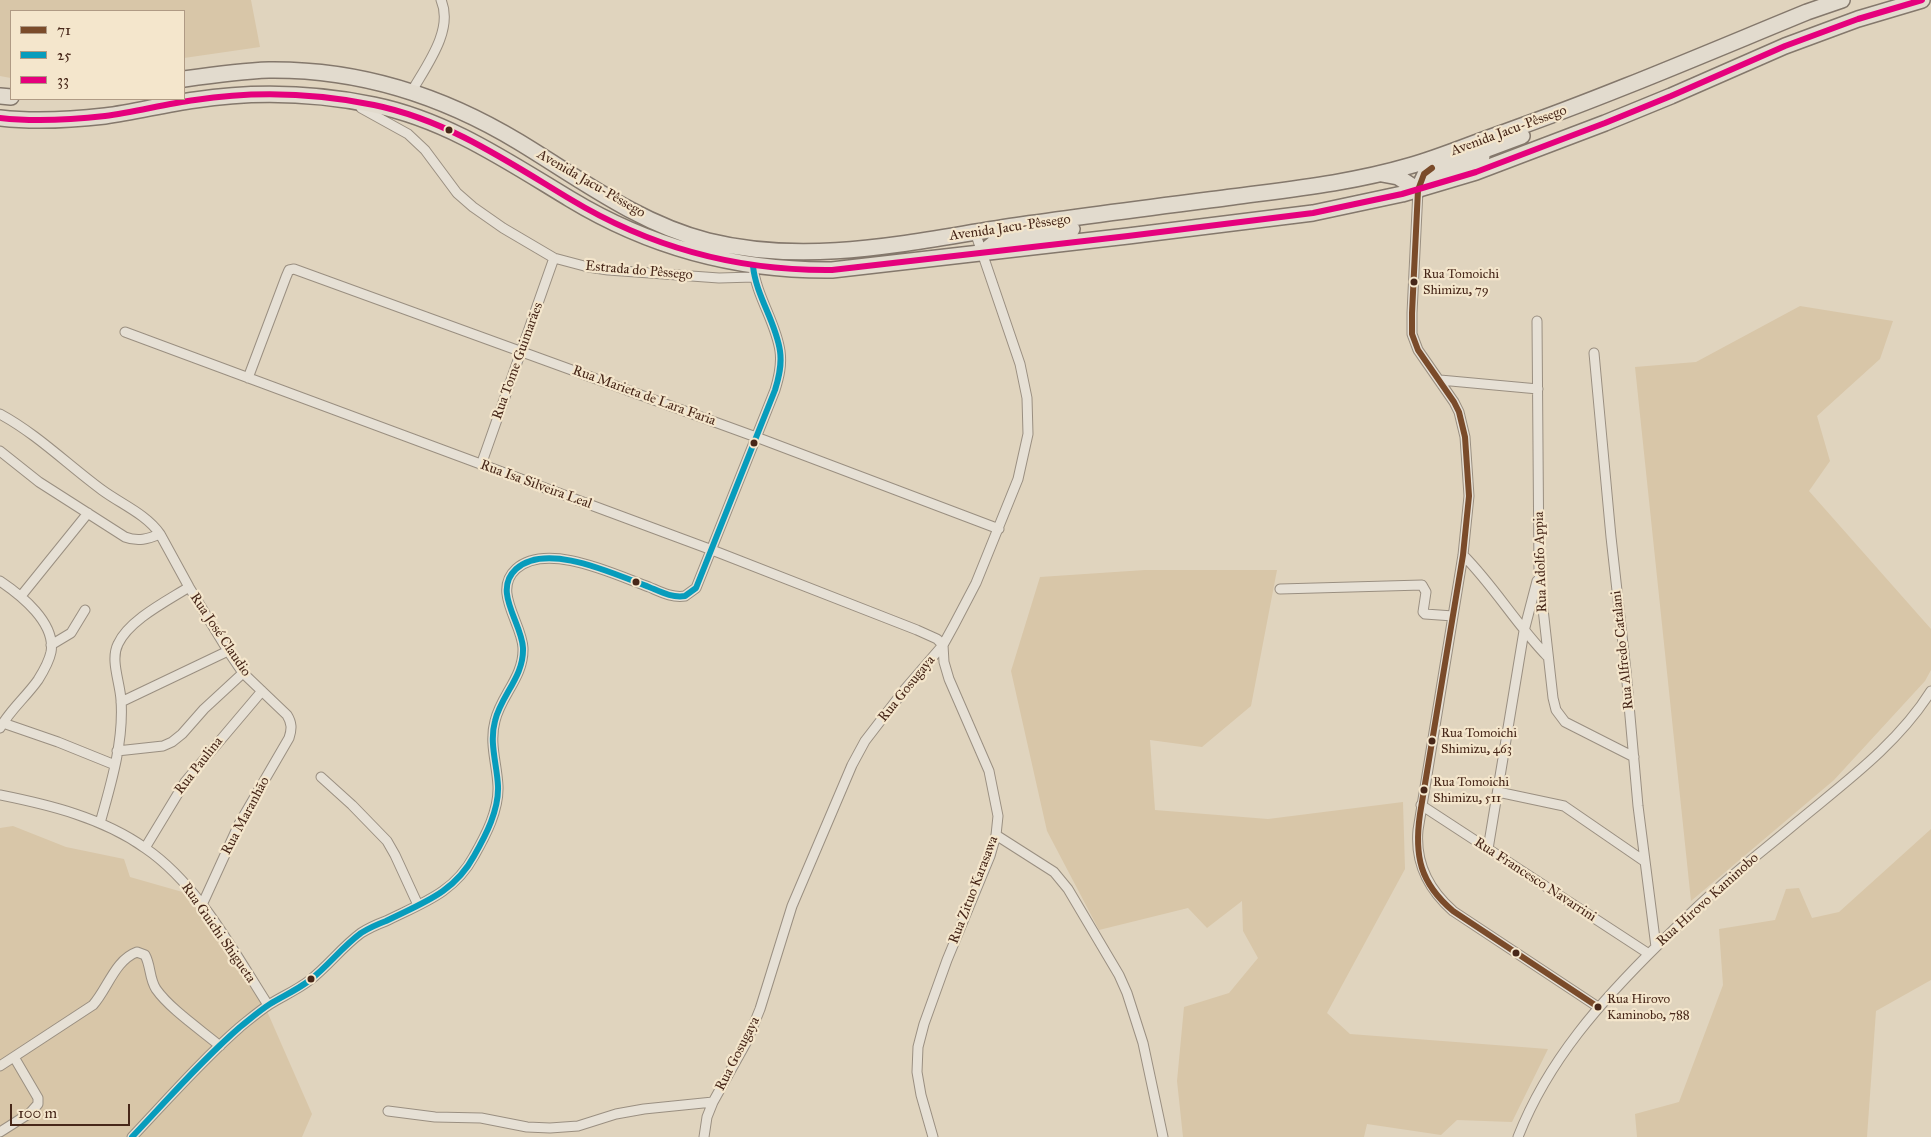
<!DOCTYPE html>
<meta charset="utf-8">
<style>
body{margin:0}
#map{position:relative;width:1931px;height:1137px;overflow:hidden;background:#e0d4be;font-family:"IM FELL Great Primer",serif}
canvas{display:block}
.legend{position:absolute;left:10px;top:10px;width:175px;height:90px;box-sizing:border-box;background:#f4e6cc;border:1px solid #af9a84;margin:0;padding:6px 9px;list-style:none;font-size:15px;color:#472719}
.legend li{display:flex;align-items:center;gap:10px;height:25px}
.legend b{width:25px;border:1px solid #af9a84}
.scale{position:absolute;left:10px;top:1104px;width:120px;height:22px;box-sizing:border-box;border:2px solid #472719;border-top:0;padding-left:6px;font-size:15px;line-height:18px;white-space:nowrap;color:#472719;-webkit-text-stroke:4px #f4e6cc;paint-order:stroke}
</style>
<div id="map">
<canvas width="1931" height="1137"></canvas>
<ul class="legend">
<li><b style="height:6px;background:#7a4b2a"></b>71</li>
<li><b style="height:6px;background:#079cbc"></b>25</li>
<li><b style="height:6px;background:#e5007d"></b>33</li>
</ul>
<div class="scale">100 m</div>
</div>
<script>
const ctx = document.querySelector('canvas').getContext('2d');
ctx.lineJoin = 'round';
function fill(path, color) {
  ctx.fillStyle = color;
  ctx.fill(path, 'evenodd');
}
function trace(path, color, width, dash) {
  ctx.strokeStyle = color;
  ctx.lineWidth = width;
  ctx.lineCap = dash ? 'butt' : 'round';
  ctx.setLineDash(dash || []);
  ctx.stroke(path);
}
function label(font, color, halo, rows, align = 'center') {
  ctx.font = font + ' "IM FELL Great Primer",serif';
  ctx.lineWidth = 4.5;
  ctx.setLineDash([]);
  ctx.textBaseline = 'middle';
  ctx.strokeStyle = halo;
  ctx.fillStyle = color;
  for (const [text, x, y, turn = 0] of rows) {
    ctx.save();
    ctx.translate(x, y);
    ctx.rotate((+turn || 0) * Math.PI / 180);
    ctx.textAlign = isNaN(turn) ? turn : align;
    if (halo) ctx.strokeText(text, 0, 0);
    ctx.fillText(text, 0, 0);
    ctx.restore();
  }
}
fill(new Path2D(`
 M0 0H251L260 47 184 58V11H11V78L0 76Z
 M1800 306 1893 321 1880 359 1817 416 1830 461 1809 491 1931 629V670L1925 681 1834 780 1691 901 1635 367 1696 362Z
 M1145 570H1277L1251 706 1202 747 1150 740 1155 810 1268 819 1403 802 1405 869 1327 1013 1350 1034 1548 1049 1512 1122 1457 1120 1441 1135 1367 1124 1364 1137H1183L1177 1081 1184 1007 1229 993 1258 958 1243 931 1242 901 1207 928 1188 908 1099 930 1047 831 1011 671 1040 577Z
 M13 826 66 847 124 859 130 877 186 893 263 1002 312 1114 302 1137H0V828Z
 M1931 829V980L1876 1011 1867 1137H1637L1635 1114 1679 1102 1723 985 1719 929 1775 920 1786 889 1799 888 1812 918 1839 912Z`), '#d8c6a8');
const minor = new Path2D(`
 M412 91C426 66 454 30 441 0
 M361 108 408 134 425 150 457 193 473 207 503 228 554 258 588 267 608 270 719 278 754 277
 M1418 190 1412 313V334L1418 350 1454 402 1459 412 1465 437 1469 496 1463 555 1418 830C1415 863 1428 889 1453 911L1598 1007
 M1537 321 1539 573 1553 698 1556 710 1565 722 1634 757
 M125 332 712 550 917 630 937 639 943 645 944 662 949 679 989 771 998 816 996 835 990 856 947 960 924 1024 918 1047 917 1072 921 1095 933 1137
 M1594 353 1611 537 1626 671 1638 806 1656 947
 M248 378 286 277 289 270 294 269 756 437 999 529
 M1440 380 1538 389
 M0 414C37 434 68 465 102 490 121 504 146 514 160 534 148 539 138 542 125 537L39 482 0 451
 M481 465 554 258
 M160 534 189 587 228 651 243 673 287 715C292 723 292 729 289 738L239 824 202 905
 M1463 555C1494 586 1516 624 1547 656
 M0 581C21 595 56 623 51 652 49 662 43 672 38 680 26 697 10 710 0 728
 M1280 589 1422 585 1426 592 1423 612 1425 614 1453 616
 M21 596 88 513
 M51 645 71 633 85 610
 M121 702 228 651
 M3 723 58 742 115 765
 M117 751 163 746 172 742 182 734 204 709 243 673
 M321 777 352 805 387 841 395 855 418 905
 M1498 792 1564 806 1644 861
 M0 795C50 805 103 818 145 848 198 884 234 952 268 1005
 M1421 805 1649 954
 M100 823C111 784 124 741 121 700 120 682 110 660 118 644 129 620 167 601 189 587
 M996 835 1054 872 1068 889 1119 975 1127 993 1143 1043 1163 1137
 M145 848 185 782 262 691
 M1488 849 1524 631 1537 581
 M0 1066 93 1005C108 988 115 960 137 952L145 955C151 966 149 978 156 989 170 1009 201 1030 220 1046
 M388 1111 435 1117 481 1118 527 1127 550 1128 578 1126 616 1114 644 1109 713 1102
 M0 1132 30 1113 38 1104V1098L14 1057
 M132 1137C167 1100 202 1060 240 1027 250 1019 259 1011 270 1004 283 996 297 990 310 980 328 966 342 947 361 933 369 928 378 924 386 921 422 903 454 893 474 856 486 835 499 810 498 786 497 764 489 743 495 721 501 695 524 677 523 648 522 623 492 591 516 569 547 541 616 575 649 587 661 592 672 598 685 596L696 588 775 390C779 377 782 365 780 351 776 322 756 296 753 266
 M704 1137 707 1117 713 1102 747 1041 760 1009 792 906 852 765 865 741 905 689 943 645 954 625 976 583 1018 479 1028 434 1027 398 1020 364 975 232
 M1518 1137C1548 1060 1602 1000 1660 943 1678 926 1696 907 1715 891 1741 867 1769 846 1796 823 1844 783 1898 744 1931 691`);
const trunk = new Path2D(`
 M184 79C212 75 240 71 269 70 358 69 443 96 519 142 580 179 638 223 708 241 813 267 917 240 1021 225 1091 215 1162 206 1232 197 1292 189 1351 183 1409 166 1441 157 1473 143 1505 132 1607 96 1707 53 1807 12L1842 0
 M0 96 11 97
 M0 118C35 122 70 120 105 116 135 112 165 104 195 100 254 91 315 93 374 105 447 120 507 161 570 199 651 248 737 271 832 270L1128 236 1313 213 1402 194 1476 172 1605 123 1671 96 1785 46 1858 19 1922 0
 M1471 155 1522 136
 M1436 173 1482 156
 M1382 174 1398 177 1418 190
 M1418 190 1427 170 1444 163
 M982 253 998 240 1072 229`);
trace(minor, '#9a8f81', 11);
trace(trunk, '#84786c', 18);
trace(minor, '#e6e0d5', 9);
trace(trunk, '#e2dbce', 15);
trace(new Path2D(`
 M1432 168 1424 174 1418 190 1412 313V334L1418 350 1454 402 1459 412 1465 437 1469 496 1463 555 1420 814C1414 856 1420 883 1453 911L1598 1007`), '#7a4b2a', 6);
trace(new Path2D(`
 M132 1137C167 1100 202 1060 240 1027 250 1019 259 1011 270 1004 283 996 297 990 310 980 328 966 342 947 361 933 369 928 378 924 386 921 422 903 454 893 474 856 486 835 499 810 498 786 497 764 489 743 495 721 501 695 524 677 523 648 522 623 492 591 516 569 547 541 616 575 649 587 661 592 672 598 685 596L696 588 775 390C779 377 782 365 780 351 776 322 756 296 753 266`), '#079cbc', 6);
trace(new Path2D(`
 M0 118C35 122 70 120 105 116 135 112 165 104 195 100 254 91 315 93 374 105 447 120 507 161 570 199 651 248 737 271 832 270L1128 236 1313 213 1402 194 1476 172 1605 123 1671 96 1785 46 1858 19 1922 0`), '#e5007d', 6);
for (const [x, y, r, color] of [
 [449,130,4.5,"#472719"],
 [1414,282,4.5,"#472719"],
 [754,443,4.5,"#472719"],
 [636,582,4.5,"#472719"],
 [1432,741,4.5,"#472719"],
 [1424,790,4.5,"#472719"],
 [1516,953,4.5,"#472719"],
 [311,979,4.5,"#472719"],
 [1598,1007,4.5,"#472719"]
]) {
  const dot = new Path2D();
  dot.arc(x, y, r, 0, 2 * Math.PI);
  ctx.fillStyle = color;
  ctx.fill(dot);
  trace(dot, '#f4e6cc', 2);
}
label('13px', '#472719', '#f4e6cc', [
 ["Rua Tomoichi",1423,275],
 ["Shimizu, 79",1423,291],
 ["Rua Tomoichi",1441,734],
 ["Shimizu, 463",1441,750],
 ["Rua Tomoichi",1433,783],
 ["Shimizu, 511",1433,799],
 ["Rua Hirovo",1607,1000],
 ["Kaminobo, 788",1607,1016]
], 'left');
label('14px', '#472719', '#f4e6cc', [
 ["Avenida Jacu-Pêssego",1509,131,-20],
 ["Avenida Jacu-Pêssego",591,184,30],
 ["Avenida Jacu-Pêssego",1010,228,-8],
 ["Estrada do Pêssego",639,271,5],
 ["Rua Tome Guimarães",518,361,-70],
 ["Rua Marieta de Lara Faria",644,396,20],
 ["Rua Isa Silveira Leal",536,485,20],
 ["Rua Adolfo Appia",1541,562,-92],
 ["Rua José Claudio",220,635,56],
 ["Rua Alfredo Catalani",1623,650,-96],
 ["Rua Gosugaya",907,689,-51],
 ["Rua Paulina",199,766,-52],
 ["Rua Maranhão",246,816,-62],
 ["Rua Francesco Navarrini",1535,880,33],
 ["Rua Zituo Karasawa",974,890,-69],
 ["Rua Hirovo Kaminobo",1708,900,-42],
 ["Rua Guichi Shigueta",218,933,55],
 ["Rua Gosugaya",738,1054,-63]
]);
</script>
